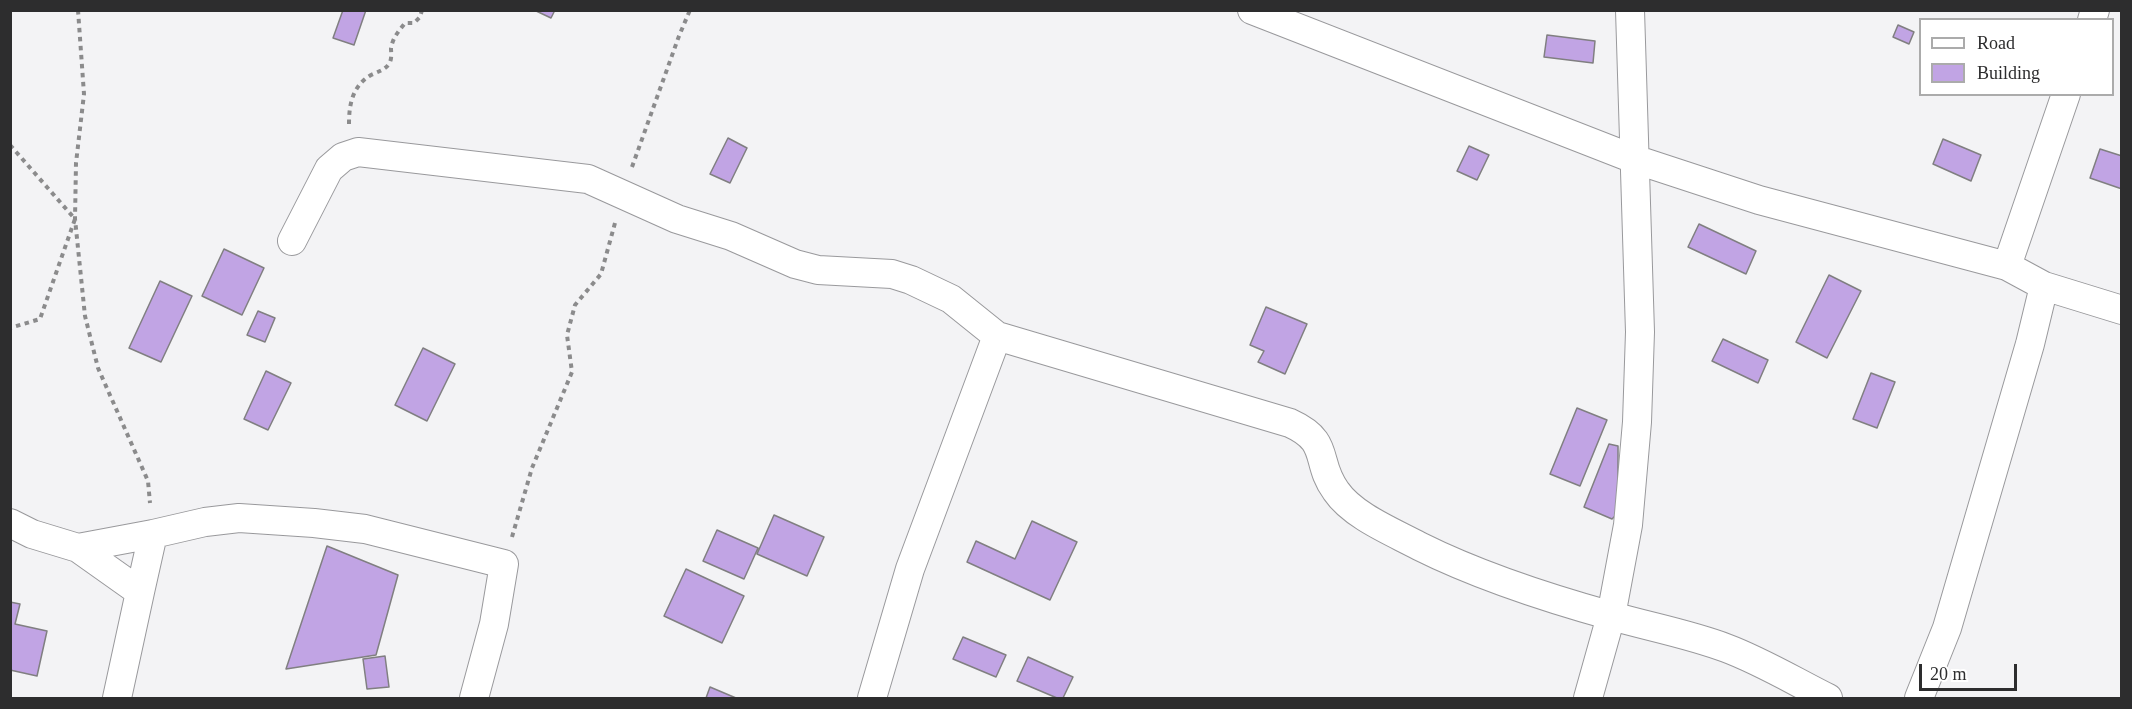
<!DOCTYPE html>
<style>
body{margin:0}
#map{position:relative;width:2132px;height:709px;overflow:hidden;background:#f3f3f5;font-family:Georgia,serif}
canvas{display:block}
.frame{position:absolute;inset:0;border:12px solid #2d2d2e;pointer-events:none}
.legend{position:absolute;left:1919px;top:18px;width:195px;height:78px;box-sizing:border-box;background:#fff;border:2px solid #ababab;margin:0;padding:8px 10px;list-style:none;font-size:18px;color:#2d2d2e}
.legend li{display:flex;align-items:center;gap:12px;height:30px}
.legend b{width:30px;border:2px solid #ababab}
.scale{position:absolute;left:1919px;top:664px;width:98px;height:27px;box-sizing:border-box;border:3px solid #2d2d2e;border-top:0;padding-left:8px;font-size:18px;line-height:21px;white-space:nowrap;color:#2d2d2e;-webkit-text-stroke:4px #fff;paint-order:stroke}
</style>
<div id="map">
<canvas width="2132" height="709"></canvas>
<div class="frame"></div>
<ul class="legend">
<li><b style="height:8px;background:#fff"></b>Road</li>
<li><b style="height:16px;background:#c1a4e4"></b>Building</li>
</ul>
<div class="scale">20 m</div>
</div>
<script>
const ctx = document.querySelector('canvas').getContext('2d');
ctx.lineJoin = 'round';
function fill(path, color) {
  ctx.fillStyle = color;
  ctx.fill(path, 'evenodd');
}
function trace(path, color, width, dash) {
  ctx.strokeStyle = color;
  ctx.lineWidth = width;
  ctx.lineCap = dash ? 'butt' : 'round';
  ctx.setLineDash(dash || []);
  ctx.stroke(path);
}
const building = new Path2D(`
 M343 10H366L354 45 333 38Z
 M534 10H555L551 18Z
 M1898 25 1914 32 1909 44 1893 37Z
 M1547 35 1595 41 1593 63 1544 57Z
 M728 138 747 148 730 183 710 174Z
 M1943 139 1981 155 1971 181 1933 164Z
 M1469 146 1489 155 1477 180 1457 171Z
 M2100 149 2122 156V189L2090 178Z
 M1699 224 1756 251 1746 274 1688 247Z
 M224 249 264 268 242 315 202 296Z
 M1829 275 1861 291 1827 358 1796 342Z
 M160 281 192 296 161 362 129 348Z
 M1266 307 1307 324 1285 374 1258 362 1264 351 1250 345Z
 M258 311 275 318 265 342 247 335Z
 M1723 339 1768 360 1758 383 1712 361Z
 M423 348 455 364 427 421 395 405Z
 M266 371 291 383 268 430 244 419Z
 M1871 373 1895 382 1877 428 1853 419Z
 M1577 408 1607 420 1580 486 1550 474Z
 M1609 444 1618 446V513L1612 519 1584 507Z
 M774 515 824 537 807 576 757 554Z
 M1032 521 1077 542 1050 600 967 562 976 541 1015 559Z
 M717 530 758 548 744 579 703 561Z
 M327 546 398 575 376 655 286 669Z
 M686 569 744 596 722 643 664 616Z
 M10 602 20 604 15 624 47 631 37 676 10 670Z
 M963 637 1006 655 996 677 953 659Z
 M385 656 389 687 367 689 363 659Z
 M1028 657 1073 677 1063 698H1057L1017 681Z
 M710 687 736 698H706Z`);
fill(building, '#c1a4e4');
trace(building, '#807f81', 1.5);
const minor = new Path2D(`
 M1252 10 1634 159 1759 200 2007 266 2044 286 2122 310
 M2092 20 2095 10
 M292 241 329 169 343 157 358 152 588 179 677 219 731 236 795 264 818 270 892 274 911 280 951 299 997 336 1290 423C1332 442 1314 461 1336 491 1353 516 1393 532 1419 546 1479 576 1547 598 1612 616 1650 627 1689 634 1726 648 1761 661 1794 681 1828 698
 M2007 266 2066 94
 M10 523 32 534 78 548 140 592 117 698
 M78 548 153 534
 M140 592 153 534 205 522 239 518 314 523 365 529 504 564 494 624 474 698
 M872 698 910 569 997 336
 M1588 698 1611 616 1628 525 1637 422 1640 332 1630 10
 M1919 698 1947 628 2030 344 2044 286`);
trace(minor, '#99999c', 30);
trace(new Path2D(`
 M78 10 84 94 76 163 75 219 85 316 98 368 148 481 150 503
 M349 124C349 105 352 86 371 75 379 71 386 70 390 62 392 57 391 52 391 48 393 37 399 31 405 23H414L420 17 422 10
 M10 145 75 219 40 319 10 328
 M632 167 679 36 690 10
 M512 537 532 468 572 372 567 335 575 305 601 274 615 223`), '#8b8b8c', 4, [4.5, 4.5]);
trace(minor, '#fff', 28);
</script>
